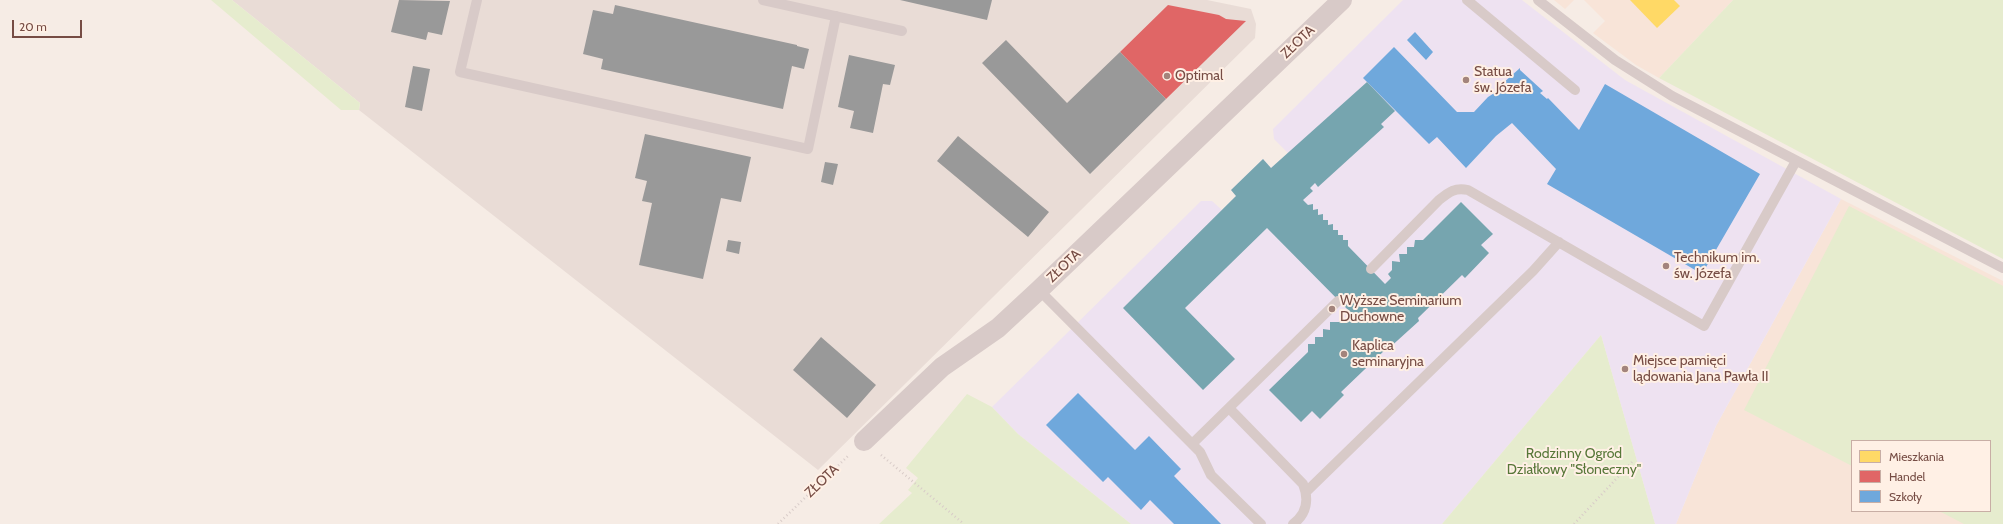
<!DOCTYPE html>
<meta charset="utf-8">
<style>
body{margin:0}
#map{position:relative;width:2003px;height:524px;overflow:hidden;background:#f6ece5;font-family:Cabin,sans-serif}
canvas{display:block}
.legend{position:absolute;left:1851px;top:440px;width:140px;height:72px;box-sizing:border-box;background:#fff0e5;border:1px solid #c8aea5;margin:0;padding:5px 7px;list-style:none;font-size:12px;color:#764c44}
.legend li{display:flex;align-items:center;gap:8px;height:20px}
.legend b{width:20px;border:1px solid #c8aea5}
.scale{position:absolute;left:12px;top:20px;width:70px;height:18px;box-sizing:border-box;border:2px solid #764c44;border-top:0;padding-left:5px;font-size:12px;line-height:14px;white-space:nowrap;color:#764c44;-webkit-text-stroke:3px #fff0e5;paint-order:stroke}
</style>
<div id="map">
<canvas width="2003" height="524"></canvas>
<ul class="legend">
<li><b style="height:11px;background:#ffd966"></b>Mieszkania</li>
<li><b style="height:11px;background:#e06666"></b>Handel</li>
<li><b style="height:11px;background:#6fa8dc"></b>Szkoły</li>
</ul>
<div class="scale">20 m</div>
</div>
<script>
const ctx = document.querySelector('canvas').getContext('2d');
ctx.lineJoin = 'round';
function fill(path, color) {
  ctx.fillStyle = color;
  ctx.fill(path, 'evenodd');
}
function trace(path, color, width, dash) {
  ctx.strokeStyle = color;
  ctx.lineWidth = width;
  ctx.lineCap = dash ? 'butt' : 'round';
  ctx.setLineDash(dash || []);
  ctx.stroke(path);
}
function label(font, color, halo, rows, align = 'center') {
  ctx.font = font + ' Cabin,sans-serif';
  ctx.lineWidth = 4;
  ctx.setLineDash([]);
  ctx.textBaseline = 'middle';
  ctx.strokeStyle = halo;
  ctx.fillStyle = color;
  for (const [text, x, y, turn = 0] of rows) {
    ctx.save();
    ctx.translate(x, y);
    ctx.rotate((+turn || 0) * Math.PI / 180);
    ctx.textAlign = isNaN(turn) ? turn : align;
    if (halo) ctx.strokeText(text, 0, 0);
    ctx.fillText(text, 0, 0);
    ctx.restore();
  }
}
fill(new Path2D(`
 M1554 0H1574L1565 9Z
 M1584 0H1733L1659 78 1636 65 1593 33 1605 21Z
 M1841 199 2003 281V524H1676L1716 426ZM1852 441H1990V511H1852Z`), '#f8e4d8');
fill(new Path2D(`
 M232 0H1207L1251 9 1256 24 1255 38 818 470 359 110 360 103Z`), '#e9dcd6');
fill(new Path2D(`
 M1403 0H1522L1625 80 1841 199 1716 426 1676 524H1655L1601 335 1442 524H1131L1018 434 992 407 1201 201H1212L1222 210 1236 196 1231 190 1263 159 1271 168 1288 153 1274 139 1273 129Z`), '#eee2f1');
fill(new Path2D(`
 M211 0H232L360 103 359 110H341Z
 M1733 0H2003V259L1659 78Z
 M1849 206 2003 286V524H1964L1939 511H1990V441H1852V466L1744 410Z
 M1601 335 1655 524H1442Z
 M967 394 992 407 1018 434 1131 524H879L912 493 908 490 918 478 906 468Z`), '#e6ecce');
fill(new Path2D(`
 M1630 0H1674L1680 6 1657 28Z`), '#ffd966');
fill(new Path2D(`
 M1168 5 1219 15 1226 19 1246 21 1166 99 1120 52Z`), '#e06666');
fill(new Path2D(`
 M1415 32 1433 52 1426 60 1407 40Z
 M1394 47 1457 112H1474L1488 97 1496 92V89L1498 92 1504 86 1502 84 1520 68V70L1543 91 1540 93 1547 99 1548 98 1579 130 1605 84 1760 174 1702 274 1547 184 1556 169 1512 123 1496 136 1466 168 1437 137 1429 144 1363 78Z
 M1078 393 1135 450 1149 436 1181 469 1174 476 1221 524H1174L1150 500 1141 510 1108 477 1103 482 1046 425Z`), '#6fa8dc');
fill(new Path2D(`
 M1367 82 1395 111 1381 124 1384 127 1318 187 1315 183 1310 188 1313 191 1303 200 1308 205 1313 204V210L1318 209V215L1323 214V220H1328V225L1333 224V230H1338V235H1343V240H1348V246L1385 284 1391 278 1388 274 1392 270V261L1400 262 1399 254H1407V247H1414L1415 240H1423L1461 202 1493 234 1481 245 1489 253 1465 278 1462 275 1418 318 1419 321 1387 350 1386 349 1341 392 1344 395 1320 419 1312 411 1301 422 1269 390 1308 352V344H1315V337H1323V329L1330 330V322H1339L1343 318 1347 322 1353 315 1267 228 1185 308 1235 359 1203 390 1123 308 1236 196 1231 190 1263 159 1271 168Z`), '#76a5af');
fill(new Path2D(`
 M399 0 450 1 442 35 428 32 426 40 391 32Z
 M900 0H992L987 20Z
 M615 5 797 45V46L809 49 804 69 792 66 783 109 601 69 603 59 583 54 593 10 613 14Z
 M1006 40 1067 103 1120 52 1166 99 1090 174 982 63Z
 M849 55 895 65 890 85 883 84 873 133 850 128 854 111 838 107Z
 M413 66 430 69 422 111 405 107Z
 M645 134 751 157 741 202 721 198 703 279 639 265 652 203 642 201 647 181 635 178Z
 M958 136 1049 212 1028 237 937 161Z
 M825 162 838 164 833 185 821 182Z
 M728 240 741 242 739 254 726 251Z
 M821 337 876 385 847 418 793 370Z`), '#999');
trace(new Path2D(`
 M881 455 964 524
 M778 524 848 456
 M1574 524 1632 462`), '#d8cbc8', 2.5, [1, 3]);
trace(new Path2D(`
 M477 0 460 72 808 149 836 16
 M763 0 902 31
 M1467 0 1575 90
 M1538 0 1615 60 1672 96 2003 268
 M1371 269 1439 200C1449 192 1455 187 1468 190L1704 326 1796 161
 M1039 290 1200 452 1211 475 1261 524
 M1229 408 1303 484C1309 499 1307 514 1293 524
 M1192 444 1338 301
 M1306 492 1533 271 1559 242`), '#d8cac8', 10);
trace(new Path2D(`
 M864 441 942 367 998 328 1039 290 1342 0`), '#d8cac8', 20);
for (const [x, y, r, color] of [
 [1167,76,4,"#a3847c"],
 [1466,80,4,"#a3847c"],
 [1666,266,4,"#a3847c"],
 [1332,309,4,"#a3847c"],
 [1344,354,4,"#a3847c"],
 [1625,369,4,"#a3847c"]
]) {
  const dot = new Path2D();
  dot.arc(x, y, r, 0, 2 * Math.PI);
  ctx.fillStyle = color;
  ctx.fill(dot);
  trace(dot, '#fff0e5', 1.5);
}
label('14px', '#764c44', '#fff0e5', [
 ["ZŁOTA",1298,42,-44],
 ["ZŁOTA",1064,266,-44],
 ["ZŁOTA",822,481,-44]
]);
label('14px', '#764c44', '#fff0e5', [
 ["Statua",1474,72],
 ["św. Józefa",1474,88],
 ["Optimal",1175,76],
 ["Technikum im.",1674,258],
 ["św. Józefa",1674,274],
 ["Wyższe Seminarium",1340,301],
 ["Duchowne",1340,317],
 ["Kaplica",1352,346],
 ["seminaryjna",1352,362],
 ["Miejsce pamięci",1633,361],
 ["lądowania Jana Pawła II",1633,377]
], 'left');
label('14px', '#577738', '#fff0e5', [
 ["Rodzinny Ogród",1574,454],
 ["Działkowy \"Słoneczny\"",1574,470]
]);
</script>
